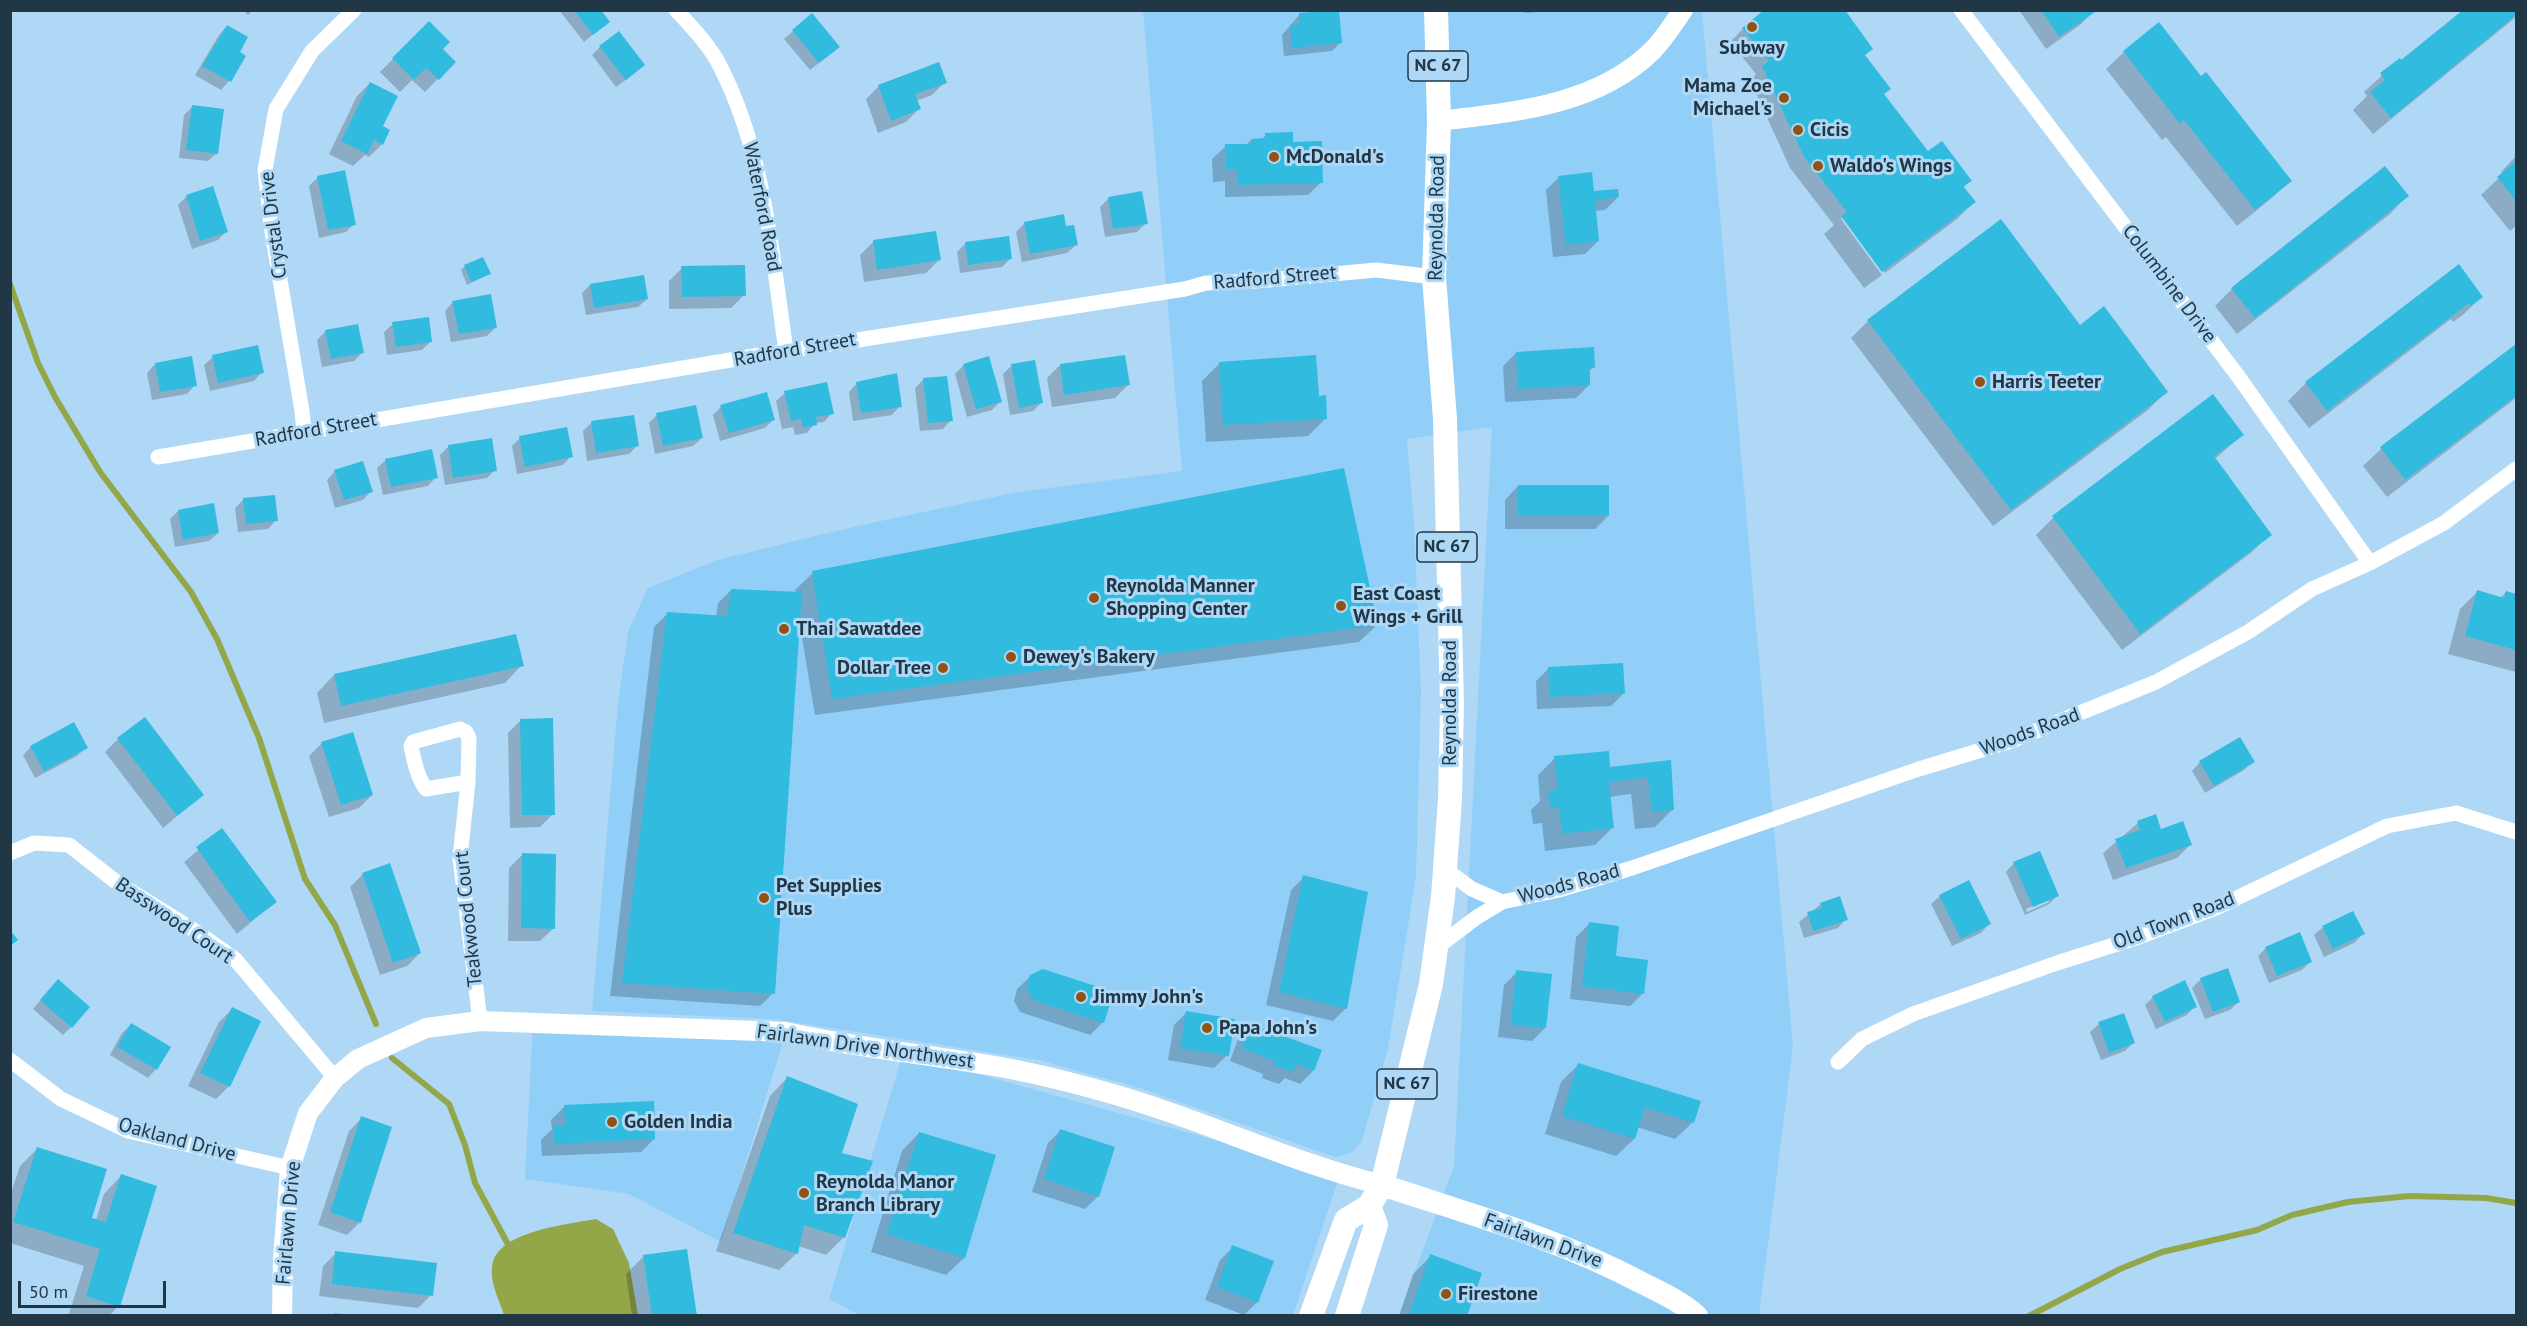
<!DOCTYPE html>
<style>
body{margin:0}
#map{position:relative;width:2527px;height:1326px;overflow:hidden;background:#aed8f6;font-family:"PT Sans",sans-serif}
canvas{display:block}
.frame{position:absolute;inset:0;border:12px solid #223746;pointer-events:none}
.scale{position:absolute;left:18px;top:1281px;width:148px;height:27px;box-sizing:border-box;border:3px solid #223746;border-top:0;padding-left:8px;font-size:18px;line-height:21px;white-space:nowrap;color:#223746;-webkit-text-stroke:4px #aed8f6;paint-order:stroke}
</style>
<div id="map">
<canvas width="2527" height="1326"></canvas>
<div class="frame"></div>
<div class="scale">50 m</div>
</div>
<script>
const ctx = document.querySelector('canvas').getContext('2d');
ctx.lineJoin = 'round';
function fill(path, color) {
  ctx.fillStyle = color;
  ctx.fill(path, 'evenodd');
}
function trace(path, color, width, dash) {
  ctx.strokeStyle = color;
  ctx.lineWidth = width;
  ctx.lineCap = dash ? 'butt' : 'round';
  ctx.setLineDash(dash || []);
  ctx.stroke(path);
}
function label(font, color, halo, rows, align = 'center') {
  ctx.font = font + ' "PT Sans",sans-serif';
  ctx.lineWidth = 6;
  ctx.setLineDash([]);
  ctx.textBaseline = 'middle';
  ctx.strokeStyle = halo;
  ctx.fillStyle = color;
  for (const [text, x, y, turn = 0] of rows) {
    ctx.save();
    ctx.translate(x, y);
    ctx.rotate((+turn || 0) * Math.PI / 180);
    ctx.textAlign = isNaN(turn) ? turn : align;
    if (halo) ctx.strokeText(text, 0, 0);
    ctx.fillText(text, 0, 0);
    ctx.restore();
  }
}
fill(new Path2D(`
 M1143 11H1702L1793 1046 1759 1315H1399L1454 1166 1492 427 1407 439 1414 522 1421 693 1416 877 1388 1048 1362 1141 1351 1153 1335 1157 1140 1088 1039 1060 772 1019 592 1011 618 704 628 632 648 588 717 560 857 526 1018 492 1182 471Z
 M533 1022 786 1032 721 1242 629 1194 525 1179Z
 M903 1053 1340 1175 1293 1315 861 1316 829 1299Z`), '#91cef8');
fill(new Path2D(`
 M596 1219 613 1229 629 1263 638 1315H504C499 1299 488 1279 493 1262 501 1231 569 1224 596 1219Z`), '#93a749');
fill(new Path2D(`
 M243 10H253L248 15Z
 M559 10H599L608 22 584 42Z
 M1525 10H1565L1525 13Z
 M2019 10H2092L2093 12 2080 25 2046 49Z
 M2465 10H2516V17L2373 134 2353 110 2367 96 2364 92 2399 60 2401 62Z
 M812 15 829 55 810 70 784 39Z
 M1299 15 1341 42 1332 51 1284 56 1282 35Z
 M429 23 441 49 454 62 425 92 412 80 400 92 380 72Z
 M2159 24 2201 78 2290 180 2272 198 2237 226 2166 137 2162 140 2106 69 2124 52Z
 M227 26 238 53 244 56 229 81 221 90 195 75 219 35Z
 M1743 29 1871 49 1864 56 1883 95 1921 155 1970 181 1963 188 1974 202 1957 219 1885 273 1843 216 1841 219 1882 275 1864 288 1824 234 1834 225 1790 168 1750 80 1756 74 1730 42Z
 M600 47 635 73 616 87 592 55Z
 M945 82 932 95 916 101 919 109 906 122 878 133 866 99 879 86Z
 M370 83 381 127 382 144 369 157 365 155 353 166 329 154 357 96Z
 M192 107 217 153 208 161 179 158 184 115Z
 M1266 135 1292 143 1321 182 1308 195 1225 197V181L1213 182 1212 159 1226 146 1246 145 1251 140H1261Z
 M2516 156V226L2510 231 2481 195 2503 174 2501 172Z
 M318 177 354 224 346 232 319 238 309 186Z
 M1559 177 1593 193 1618 197 1605 210 1595 211 1598 241 1585 254 1553 257 1546 190Z
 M212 188 226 232 218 240 192 249 178 205 186 197Z
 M2407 196 2390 214 2237 334 2215 306 2232 289Z
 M1109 198 1146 223 1137 232 1105 237 1100 207Z
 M1025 223 1065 228 1076 245 1067 253 1022 262 1016 232Z
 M873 242 939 260 926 273 864 282 860 255Z
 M966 243 1010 259 1002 267 960 273 957 252Z
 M465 266 489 274 467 285 461 270Z
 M2458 266 2482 296 2464 314 2453 322 2451 319 2309 428 2288 401 2306 383Z
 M682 268 744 295 731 308 669 309V281Z
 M590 285 647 299 638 307 586 315 582 293Z
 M453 302 496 327 487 336 451 342 445 311Z
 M1868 321 2079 327 2166 392 2148 410 1993 526 1851 338Z
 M393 324 431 341 422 350 387 355 384 332Z
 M326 331 362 353 354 361 322 367 317 340Z
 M2516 346V398L2387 497 2363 466 2381 449Z
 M1516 353 1593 367 1588 373 1589 385 1576 398 1505 402 1503 366Z
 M213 357 262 372 254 381 210 391 204 365Z
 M988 358 1001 401 992 410 967 417 955 374 963 366Z
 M1220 363 1317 397 1326 418 1308 436 1206 442 1202 381Z
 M155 364 195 385 187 394 152 400 147 373Z
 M1060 365 1128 385 1115 398 1052 407 1047 378Z
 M1011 366 1041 403 1033 411 1010 415 1003 374Z
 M923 380 951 420 943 429 920 431 915 388Z
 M857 383 900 406 892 415 853 421 849 392Z
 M785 393 832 413 824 422 815 423 807 433 795 435 793 427 782 429 776 401Z
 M721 407 773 420 765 428 720 441 713 415Z
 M657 415 702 438 693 446 655 454 649 423Z
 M591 423 637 446 629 454 587 461 583 431Z
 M2242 435 2215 459 2270 534 2252 552 2122 650 2036 535 2053 518Z
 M520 438 571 456 563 465 517 474 512 446Z
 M448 447 495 470 487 478 445 485 440 455Z
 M386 460 436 477 428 486 383 495 377 468Z
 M335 471 371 491 363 500 335 508 327 480Z
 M1518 486 1608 516 1595 529H1505V500Z
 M243 500 276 520 268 529 238 532 235 508Z
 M178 511 218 533 209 541 175 547 170 519Z
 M813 573 1377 625 1359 642 815 715 799 620 773 993 760 1006 610 996 654 627 667 614 716 617 718 603 731 590 796 593 795 590Z
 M2477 592 2500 598 2506 592 2516 595V672L2448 654 2460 609Z
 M522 665 505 683 324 723 317 693 334 675Z
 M1549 668 1624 693 1611 706 1537 709 1536 681Z
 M521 720 553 814 540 827 510 828 508 733Z
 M118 739 202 795 163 828 105 752Z
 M322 743 372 795 359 808 329 817 309 756Z
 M31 747 86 748 77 756 35 778 23 755Z
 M1555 758 1609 768 1669 761 1672 810 1655 827 1635 829 1631 794 1609 797 1612 828 1595 845 1545 851 1542 823 1533 824 1531 810 1540 801 1538 775Z
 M2253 761 2244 770 2205 793 2192 771 2200 762Z
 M2138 823 2190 845 2177 858 2113 880 2103 853Z
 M222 830 275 902 237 934 184 862Z
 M522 855 554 928 540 941H508L509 868Z
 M2014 863 2057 896 2049 904 2025 915 2006 872ZM2049 899V902L2027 912 2026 909Z
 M363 874 420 953 407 966 380 975 350 887Z
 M1304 877 1346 1008 1333 1021 1266 1005 1291 890Z
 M1940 896 1989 924 1981 933 1952 946 1931 904Z
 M1821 904 1846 919 1838 928 1804 938 1799 922Z
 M1589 924 1643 993 1630 1006 1570 999 1576 937Z
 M2323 927 2363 934 2354 943 2324 957 2314 935Z
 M2266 948 2311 961 2302 970 2269 983 2258 956Z
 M1517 972 1545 1028 1532 1041 1498 1037 1504 985Z
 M1031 976 1103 1022 1090 1035 1020 1012 1014 1001 1017 989Z
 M2201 979 2239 1002 2230 1010 2205 1019 2192 988Z
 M49 990 71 1027 63 1035 33 1009Z
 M2153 997 2195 1006 2187 1015 2156 1029 2145 1005Z
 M232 1009 229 1086 216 1099 188 1086 219 1022Z
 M1187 1012 1227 1055 1214 1068 1168 1060 1174 1025Z
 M2123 1015 2133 1043 2125 1051 2101 1060 2090 1032 2099 1024Z
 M131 1025 156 1069 148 1078 110 1055 122 1033Z
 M1251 1026 1313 1071 1300 1084 1285 1078 1279 1084 1262 1078 1263 1074 1230 1061 1238 1039Z
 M1579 1064 1693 1122 1675 1139 1637 1127 1634 1139 1616 1156 1545 1134 1561 1082Z
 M787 1078 844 1237 826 1255 798 1246 797 1253 779 1270 716 1251 770 1096Z
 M564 1107 654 1139 641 1152 542 1156 541 1140 552 1129 551 1120Z
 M362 1118 360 1222 347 1235 318 1225 349 1131Z
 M1061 1130 1098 1196 1085 1209 1032 1192 1048 1143Z
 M919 1133 994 1156 964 1258 946 1275 871 1252 902 1151Z
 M37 1149 90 1219 96 1220 104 1194 121 1176 118 1306 109 1316 69 1314 84 1266 10 1243V1196L20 1166Z
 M1233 1247 1257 1302 1244 1315 1205 1300 1220 1260Z
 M336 1253 431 1295 418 1308 319 1296 323 1266Z
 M1431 1256 1466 1316H1399L1413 1274Z
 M643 1257 696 1316H632L626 1274Z
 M335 1313 354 1316H333Z`), '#0003');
trace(new Path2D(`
 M10 284 38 363 55 397 100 472 191 592 217 639 259 738 305 879 335 925 376 1024
 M392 1058 449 1104 465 1145 475 1183 510 1248
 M2029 1316 2120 1269 2162 1252 2257 1230 2292 1215 2348 1202 2409 1196 2486 1198 2516 1203`), '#93a749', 6);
fill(new Path2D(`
 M574 10H601L610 22 593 35Z
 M1339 10 1342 43 1292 48 1290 25 1300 24 1299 13Z
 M1764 10H1845L1873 49 1865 55 1891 89 1884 94 1928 151 1942 141 1972 181 1963 186 1976 202 1882 272 1841 216 1847 212 1803 155 1762 66 1769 61 1742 28Z
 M2041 10H2093L2095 12 2059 37Z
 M2463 10H2516V15L2391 118 2370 92 2385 80 2380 73 2400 58 2401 60Z
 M812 13 840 47 819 63 792 30Z
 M429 21 450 42 443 49 456 62 439 80 426 68 414 80 392 58Z
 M2159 22 2201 76 2206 72 2292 181 2255 210 2184 120 2180 124 2123 51Z
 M227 25 248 37 240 52 246 56 231 82 202 66Z
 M619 31 645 65 626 80 599 46Z
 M939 62 947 83 915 94 921 109 891 121 878 85Z
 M370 82 398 96 383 126 390 130 383 145 374 140 367 154 341 141Z
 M192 105 224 109 218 154 186 150Z
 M1293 132V142L1322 141 1323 183 1238 185 1237 169H1226L1225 144H1251V139L1266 138 1265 133Z
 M2516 161V201L2497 177Z
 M2385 166 2409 196 2255 318 2231 288Z
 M345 170 356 225 328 230 317 176Z
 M1592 172 1594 191 1618 189 1619 197 1595 200 1599 241 1566 245 1558 176Z
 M213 186 228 232 200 241 186 195Z
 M1142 191 1148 224 1113 229 1108 197Z
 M1064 214 1066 226 1074 225 1078 245 1030 254 1024 222Z
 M2001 219 2080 325 2104 306 2168 392 2011 510 1867 320Z
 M936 231 941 260 877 270 873 240Z
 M1009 236 1012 259 968 265 965 242Z
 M483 257 491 274 471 282 464 265Z
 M2459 264 2483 297 2471 306 2469 303 2327 411 2305 382Z
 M745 265 746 296 682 297 681 266Z
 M644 275 648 299 594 308 590 284Z
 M491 294 497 328 459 334 452 301Z
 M429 317 432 342 396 347 392 322Z
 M358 324 364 353 331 359 325 330Z
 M2516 344V396L2405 480 2380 447Z
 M258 345 264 373 218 383 212 355Z
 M1594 347 1595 368H1590V385L1518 389 1516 352Z
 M1125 355 1130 385 1064 395 1060 364Z
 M1316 355 1319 396 1326 395 1327 419 1223 425 1219 362Z
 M192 356 197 386 160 392 155 363Z
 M989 356 1002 402 976 409 963 364Z
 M1035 360 1043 403 1019 408 1011 364Z
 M897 373 902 407 861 413 856 382Z
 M947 376 953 421 928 423 923 378Z
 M827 382 834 414 816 417 817 425 803 428 801 419 791 421 784 391Z
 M767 392 775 420 729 433 720 405Z
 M2213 394 2244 435 2214 456 2272 535 2140 634 2052 516Z
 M696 405 703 438 663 446 656 413Z
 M634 415 639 446 596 453 591 421Z
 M567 427 573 457 525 467 519 436Z
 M492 438 497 471 453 478 448 445Z
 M432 449 438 478 391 487 385 459Z
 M363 461 373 492 344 500 334 470Z
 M1344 468 1378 625 832 699 812 571Z
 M1518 485H1609V516H1518Z
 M275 495 278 521 246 524 243 498Z
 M214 503 219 533 183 540 178 510Z
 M731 589 802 592 775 994 622 983 667 612 727 616Z
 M2477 590 2504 598 2506 591 2516 594V650L2465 636Z
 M516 634 524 666 341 706 334 674Z
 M1623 663 1625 693 1550 697 1548 667Z
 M145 717 204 795 177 816 117 738Z
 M553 718 555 815H522L520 719Z
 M74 722 88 748 44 771 30 746Z
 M353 732 373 795 341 805 321 742Z
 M2240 737 2255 762 2214 786 2199 761Z
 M1609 751 1610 767 1671 760 1674 810 1652 812 1648 777 1609 782 1614 828 1562 834 1559 807 1550 808 1548 791 1558 790 1554 756Z
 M2156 814 2161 829 2183 821 2192 845 2126 868 2115 839 2140 830 2137 821Z
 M222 828 277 902 250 922 196 847Z
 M2040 851 2059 896 2033 907 2013 862Z
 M522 853 556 854 555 929 521 928Z
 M390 863 421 953 393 963 362 873Z
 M1303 875 1368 892 1347 1009 1279 992Z
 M1969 880 1991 924 1961 939 1939 895Z
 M1840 896 1848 920 1813 931 1807 912 1822 908 1820 903Z
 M2353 911 2365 934 2333 949 2322 926Z
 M1589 922 1619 926 1616 956 1648 960 1644 994 1582 986Z
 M10 930 18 940 10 946Z
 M2300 932 2312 962 2277 976 2265 947Z
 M2228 968 2240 1002 2213 1012 2200 978Z
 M1043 969 1114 992 1104 1023 1033 1000 1026 987 1030 975Z
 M1516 970 1552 974 1546 1028 1511 1025Z
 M58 979 90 1007 72 1028 40 1000Z
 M2185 980 2197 1007 2165 1022 2152 996Z
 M232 1007 261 1021 230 1087 200 1073Z
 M1186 1011 1235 1019 1229 1056 1180 1048Z
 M2124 1013 2135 1043 2109 1053 2098 1022Z
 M131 1023 171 1047 157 1070 117 1047Z
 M1251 1024 1322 1050 1314 1071 1296 1064 1293 1072 1274 1065 1275 1061 1242 1048Z
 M1578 1063 1701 1101 1694 1123 1645 1107 1635 1139 1562 1116Z
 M787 1076 858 1104 842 1153 873 1161 845 1238 804 1225 798 1254 733 1233Z
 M654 1101 655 1139 554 1144 553 1126 565 1125 564 1105Z
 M361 1116 392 1127 361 1223 330 1212Z
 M1060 1129 1115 1147 1099 1197 1044 1179Z
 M919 1132 996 1155 965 1258 887 1234Z
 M37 1147 107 1169 92 1218 106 1222 121 1174 157 1186 120 1307 86 1296 100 1249 13 1222Z
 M1232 1245 1274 1261 1258 1303 1217 1287Z
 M687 1249 697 1316H652L643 1255Z
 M335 1251 437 1263 433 1296 332 1284Z
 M1430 1254 1482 1273 1467 1316H1409Z`), '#31bbdf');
trace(new Path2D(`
 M676 10C692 27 711 47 721 68 765 155 772 255 786 351
 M1961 10 2238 376 2370 563
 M304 431 302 411 271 226 265 170 276 109 312 51 354 10
 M158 457 748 357 1185 289 1206 283 1257 281 1376 270 1434 277
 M468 782 426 789C417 777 414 760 411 746L413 742 460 729 466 732 469 738 468 782 460 858 480 1021
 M10 853 34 843 69 845 115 881 200 934 235 959 335 1078
 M1445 869 1472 889 1502 902
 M1436 948 1477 917 1502 902 1559 890 1632 868 1919 769 2011 741 2156 682 2248 632 2312 589 2370 563 2444 523 2516 469
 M10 1060 61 1099 128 1131 290 1168
 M1838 1062 1862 1039 1913 1014 2057 963 2136 938 2216 908 2387 826 2456 813 2516 832`), '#fff', 15);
trace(new Path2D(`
 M1439 121C1513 112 1596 106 1652 51 1664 39 1673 24 1683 10
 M282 1316 283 1259 290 1168 308 1113 335 1078 358 1059 426 1028 480 1021 786 1032C846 1046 908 1052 969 1062 1014 1068 1059 1079 1102 1091 1197 1117 1286 1161 1382 1185`), '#fff', 20);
trace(new Path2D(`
 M1382 1185C1469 1214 1560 1239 1642 1283 1660 1292 1682 1302 1697 1316`), '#fff', 22);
trace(new Path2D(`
 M1311 1316 1346 1220 1369 1206 1382 1185 1431 984 1443 897 1450 799 1452 704 1445 419 1434 277 1439 121 1436 10
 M1347 1316 1376 1225 1369 1206`), '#fff', 24);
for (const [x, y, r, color] of [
 [1752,27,6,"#905316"],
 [1784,98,6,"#905316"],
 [1798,130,6,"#905316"],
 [1274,157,6,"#905316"],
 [1818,166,6,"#905316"],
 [1980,382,6,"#905316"],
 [1094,598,6,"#905316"],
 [1341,606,6,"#905316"],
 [784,629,6,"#905316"],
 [1011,657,6,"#905316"],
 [943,668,6,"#905316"],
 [764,898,6,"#905316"],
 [1081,997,6,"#905316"],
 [1207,1028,6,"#905316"],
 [612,1122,6,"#905316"],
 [804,1193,6,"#905316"],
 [1446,1294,6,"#905316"]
]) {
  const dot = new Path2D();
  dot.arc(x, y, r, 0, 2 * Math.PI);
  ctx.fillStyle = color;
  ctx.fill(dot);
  trace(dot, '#aed8f6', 2);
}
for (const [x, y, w] of [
 [1438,66,60],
 [1447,547,60],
 [1407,1084,60]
]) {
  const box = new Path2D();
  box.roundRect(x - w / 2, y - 15, w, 30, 4.5);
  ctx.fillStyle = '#aed8f6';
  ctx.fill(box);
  trace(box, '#223746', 1.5);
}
label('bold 18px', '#223746', null, [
 ["NC 67",1438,66],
 ["NC 67",1447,547],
 ["NC 67",1407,1084]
]);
label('bold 20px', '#223746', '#aed8f6', [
 ["Subway",1752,48,"center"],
 ["Mama Zoe",1772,86,"right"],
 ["Michael's",1772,109,"right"],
 ["Cicis",1810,130],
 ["McDonald's",1286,157],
 ["Waldo's Wings",1830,166],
 ["Harris Teeter",1992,382],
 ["Reynolda Manner",1106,586],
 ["Shopping Center",1106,609],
 ["East Coast",1353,594],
 ["Wings + Grill",1353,617],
 ["Thai Sawatdee",796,629],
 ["Dewey's Bakery",1023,657],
 ["Dollar Tree",931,668,"right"],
 ["Pet Supplies",776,886],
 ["Plus",776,909],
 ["Jimmy John's",1093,997],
 ["Papa John's",1219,1028],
 ["Golden India",624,1122],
 ["Reynolda Manor",816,1182],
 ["Branch Library",816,1205],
 ["Firestone",1458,1294]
], 'left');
label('20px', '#223746', '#aed8f6', [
 ["Waterford Road",762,207,79],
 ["Reynolda Road",1437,218,-89],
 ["Crystal Drive",274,225,-97],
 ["Radford Street",1275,278,-5],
 ["Columbine Drive",2169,284,53],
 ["Radford Street",795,350,-10],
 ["Radford Street",316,430,-10],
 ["Reynolda Road",1450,703,-90],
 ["Woods Road",2030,732,-20],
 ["Woods Road",1569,884,-15],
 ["Teakwood Court",469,919,-96],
 ["Basswood Court",174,921,34],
 ["Old Town Road",2174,921,-21],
 ["Fairlawn Drive Northwest",865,1047,8],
 ["Oakland Drive",177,1140,15],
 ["Fairlawn Drive",289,1223,-85],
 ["Fairlawn Drive",1543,1241,20]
]);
</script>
